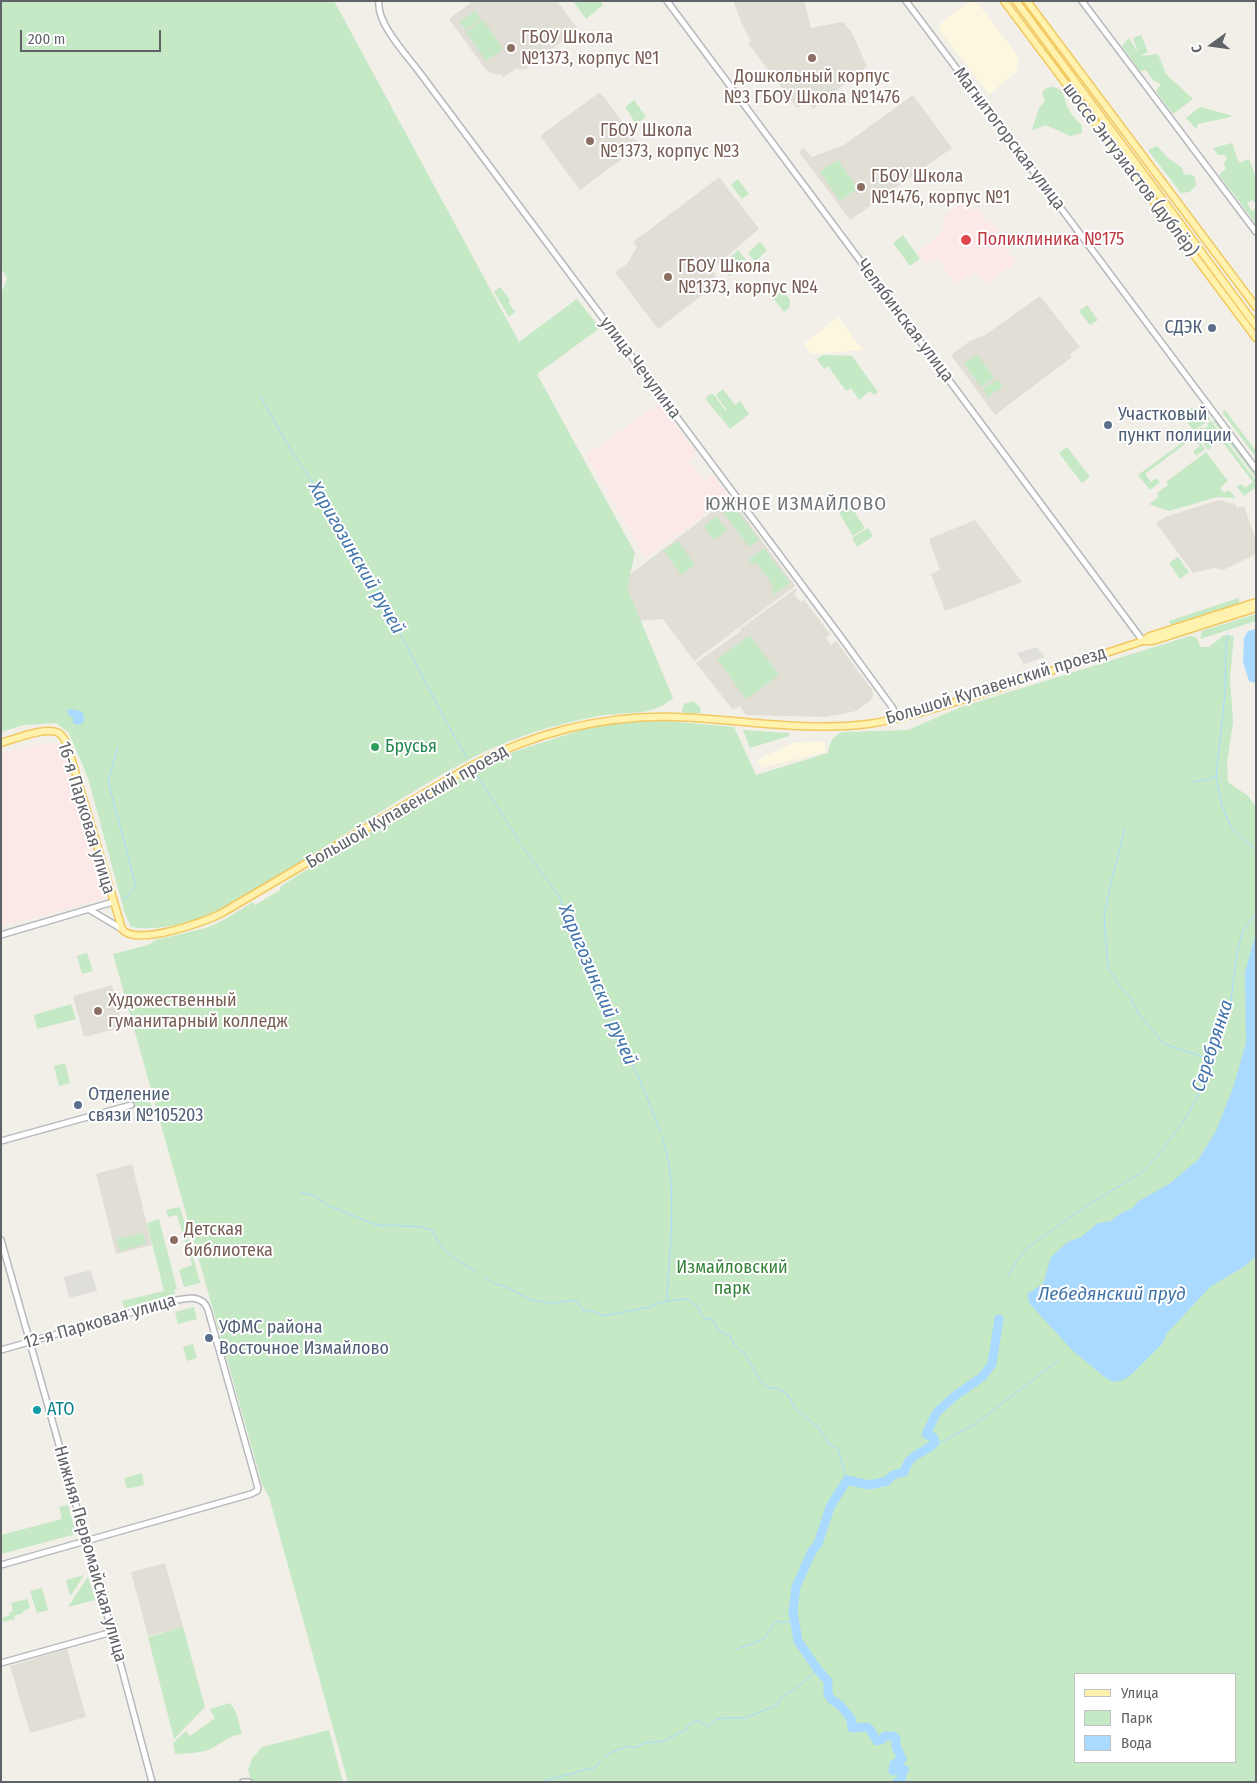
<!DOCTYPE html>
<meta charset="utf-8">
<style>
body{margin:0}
#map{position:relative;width:1257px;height:1783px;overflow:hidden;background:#f1efe8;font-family:"Fira Sans Condensed",sans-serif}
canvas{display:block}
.frame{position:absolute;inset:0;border:2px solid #5f6368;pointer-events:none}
.legend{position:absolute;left:1074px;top:1673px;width:162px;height:90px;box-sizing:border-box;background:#fff;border:1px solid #bfc1c3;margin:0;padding:6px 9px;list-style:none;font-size:15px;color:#5f6368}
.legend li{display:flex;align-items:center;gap:10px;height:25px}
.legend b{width:25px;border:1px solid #bfc1c3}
.north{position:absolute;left:1187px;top:20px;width:50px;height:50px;-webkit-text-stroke:4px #fff;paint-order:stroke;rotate:256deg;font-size:14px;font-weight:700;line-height:20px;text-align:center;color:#5f6368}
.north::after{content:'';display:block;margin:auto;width:18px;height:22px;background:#5f6368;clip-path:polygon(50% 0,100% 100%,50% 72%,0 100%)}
.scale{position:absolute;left:20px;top:30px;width:141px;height:22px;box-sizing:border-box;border:2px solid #5f6368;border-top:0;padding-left:6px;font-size:15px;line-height:18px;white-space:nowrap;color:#5f6368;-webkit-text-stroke:4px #fff;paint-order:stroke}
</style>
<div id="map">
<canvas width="1257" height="1783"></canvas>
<div class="frame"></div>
<ul class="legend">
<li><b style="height:6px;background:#fff2af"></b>Улица</li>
<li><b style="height:14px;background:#c5e8c5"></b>Парк</li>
<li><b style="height:14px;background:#aadaff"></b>Вода</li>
</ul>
<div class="north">С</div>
<div class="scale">200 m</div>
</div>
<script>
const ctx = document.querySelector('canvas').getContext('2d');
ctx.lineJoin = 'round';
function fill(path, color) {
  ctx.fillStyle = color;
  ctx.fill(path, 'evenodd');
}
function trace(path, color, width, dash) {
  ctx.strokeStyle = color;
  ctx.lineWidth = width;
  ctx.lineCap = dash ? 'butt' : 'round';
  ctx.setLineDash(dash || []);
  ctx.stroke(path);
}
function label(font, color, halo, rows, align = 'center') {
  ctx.font = font + ' "Fira Sans Condensed",sans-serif';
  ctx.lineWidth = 4;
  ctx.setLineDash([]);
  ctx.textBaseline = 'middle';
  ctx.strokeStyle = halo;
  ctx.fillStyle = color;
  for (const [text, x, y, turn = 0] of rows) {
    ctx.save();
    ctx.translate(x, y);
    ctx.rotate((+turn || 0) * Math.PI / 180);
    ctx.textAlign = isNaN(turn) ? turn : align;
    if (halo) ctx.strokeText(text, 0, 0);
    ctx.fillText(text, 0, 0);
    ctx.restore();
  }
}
fill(new Path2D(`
 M970 1H976L1019 57 1016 72 989 94 941 32 940 24Z
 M838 317 863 350 812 354 804 344Z
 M824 741 826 752 761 768 757 760 793 743Z`), '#fef7e0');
fill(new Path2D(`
 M1037 647 1045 657 1024 664 1017 653Z
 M91 1270 97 1291 69 1298 64 1277Z`), '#e0deda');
fill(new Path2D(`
 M473 1H557L578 29 524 70 523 68 520 70 517 68 503 77 500 73 498 75 487 71 449 19Z
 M733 1H804L811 28 842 22 844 23 852 33 867 66 813 109 807 101 797 108 748 43 751 41 742 24Z
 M600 92 640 146 580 190 540 136Z
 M913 95 952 148 850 220 799 152 804 148 812 157 844 145Z
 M719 177 759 229 713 268 718 283 658 329 615 272 627 264 637 247 633 242Z
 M1040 296 1080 347 1070 354 1072 357 995 415 951 355 970 341 985 335Z
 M1219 500 1235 504 1237 508 1244 506 1256 540V554L1223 570 1214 568 1193 573 1156 523 1165 517Z
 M726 501 728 504 733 501 795 586 694 661 663 619 635 621 624 579Z
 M975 520 1022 582 945 611 931 574 940 570 929 539Z
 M795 589 797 591 794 594 800 602 804 600 830 634 826 638 831 645 836 641 872 690 873 694 871 700 856 711 825 717 746 715 740 706 733 710 696 663 741 631 740 629Z
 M112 985 123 1027 84 1037 73 996Z
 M132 1164 152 1245 116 1254 96 1174Z
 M165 1563 183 1627 148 1636 131 1572Z
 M67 1649 86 1717 30 1733 10 1666Z`), '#e1ded6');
fill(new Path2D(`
 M965 201 973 211 977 208 986 221 988 219 1001 234 998 237 1016 262 989 283 987 280 984 283 976 271 956 284 937 258 927 263 917 253 939 235 945 224 942 218Z
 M660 403 697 454 689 461 704 482 713 475 729 497 645 558 586 455Z
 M45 743H57L65 755 105 898 1 927V754Z`), '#fce8e6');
fill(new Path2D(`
 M1 1H334L519 342 577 299 600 328 537 374 635 553 627 588 673 698C653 716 630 712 605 715 595 716 585 719 575 721 539 729 505 741 472 758 408 792 347 834 284 872 259 887 233 905 205 916 182 925 155 931 131 927L125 914 88 778 69 733 56 723 24 725 1 732V294L7 278 1 268Z
 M573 1H600L603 5 586 19Z
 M475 11 481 19 466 30 460 22Z
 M483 20 503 49 486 61 466 32Z
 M1141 35 1148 52 1140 56 1158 54 1166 74 1193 99 1173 114 1156 91 1161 84 1154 81 1146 70 1140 71 1122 46 1129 38 1138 53 1133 38Z
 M1051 87C1067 88 1063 101 1069 110 1072 116 1078 121 1082 126V133L1070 136 1046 125 1032 130 1039 108 1045 101 1042 93 1045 89Z
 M634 100 646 117 636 124 625 107Z
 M1200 107 1230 115V116H1235L1198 124 1196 129 1186 118Z
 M1232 143 1239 163 1249 159 1256 177V201L1254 202 1252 200 1247 203 1252 211 1256 209V224L1219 175 1226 168 1223 163 1227 159 1225 155H1218L1213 148Z
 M1157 146 1168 158 1182 168 1184 175 1190 174 1195 177 1196 185 1190 192 1181 193 1148 150Z
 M838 160 858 188 840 201 820 172Z
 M738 179 749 194 742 199 731 185Z
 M903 235 920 259 910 266 893 243Z
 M760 242 767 250 755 262 748 253Z
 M738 250 747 261 729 276 721 266Z
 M500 287 510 300 508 302 515 312 509 317 494 292Z
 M783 290 790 300 789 308 784 312 773 298Z
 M1087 305 1098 320 1090 325 1079 311Z
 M977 354 994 377 981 387 964 364Z
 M823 355 852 356 878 392 874 395 870 391 859 400 851 388 846 391 828 366 824 369 817 359Z
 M997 379 1003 386 988 397 983 389Z
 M723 389 735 405 740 401 749 414 730 429 720 416 727 410 716 395Z
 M711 394 714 395 726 411 719 416 705 398Z
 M1193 407 1198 414 1203 410 1210 419 1194 431 1185 419 1192 414 1189 409Z
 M1225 410 1256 451V457L1222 412Z
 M1215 420 1256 474V478L1213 421Z
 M1211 421 1256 481V487L1244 496 1237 487 1241 484 1245 488 1253 482 1217 435 1209 441 1213 446 1208 450 1195 432 1202 427 1204 429 1208 426 1207 424Z
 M1194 434 1205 449 1196 456 1193 451 1200 446 1193 438 1145 474 1151 482 1156 478 1160 482 1150 490 1138 475Z
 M1067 447 1090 477 1082 483 1059 453Z
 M1206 452 1228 481 1220 488 1224 493 1229 490 1236 498 1217 497 1169 511 1149 504 1159 497 1157 493 1168 485 1166 482Z
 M731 503 759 540 749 547 722 510Z
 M850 505 865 528 853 536 839 513Z
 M716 516 727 530 714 540 704 526Z
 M868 528 873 536 857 547 852 538Z
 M678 541 695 565 681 575 664 551Z
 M764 548 790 583 774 595 771 590 774 587 756 562 752 565 748 560Z
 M1178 557 1189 572 1180 579 1169 563Z
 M1239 598V603L1171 625 1169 621Z
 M1256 614V621L1200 639 1202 631Z
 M750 635 779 675 746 699 717 659Z
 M1224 635 1234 636 1230 679 1233 722 1227 763 1228 782 1248 796 1256 807V1782H348L269 1497 262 1484 113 954 148 945 156 940 206 928 222 921 253 902 255 905 280 890 281 886 417 801H422L434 793 500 757 522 749 588 728 616 723 667 721 734 727 756 775 828 753C829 743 833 735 843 732L908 730 961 707 1190 636 1196 637 1201 647H1209ZM1076 1674H1236V1762H1076Z
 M693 701 700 707 701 713H684L682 711 684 704Z
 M743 730 789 733V736L750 748Z
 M87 953 93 971 82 974 77 956Z
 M71 1004 76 1019 37 1029 34 1015Z
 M65 1063 70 1083 59 1086 54 1066Z
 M149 1098 153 1110 137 1114 134 1102Z
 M180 1207 200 1283 184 1287 179 1270 192 1265 177 1215 168 1217 166 1210Z
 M159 1219 177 1289 174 1290 175 1294 124 1308 122 1301 164 1291 147 1223Z
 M143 1233 146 1244 120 1251 117 1239Z
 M194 1307 197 1319 178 1324 175 1312Z
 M193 1344 197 1358 187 1361 183 1347Z
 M142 1473 144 1485 127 1489 124 1478Z
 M68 1505 76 1534 1 1554V1535L62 1519 59 1507Z
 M84 1575 72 1594 70 1595 66 1580Z
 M88 1577 95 1600 68 1607 87 1578Z
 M42 1588 48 1610 37 1613 30 1591Z
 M27 1599 30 1608 23 1611V1613L14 1616 15 1619 3 1622 2 1618 10 1615 9 1612 13 1611 11 1603Z
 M183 1627 205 1707 174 1739 148 1637Z
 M230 1703 236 1712 242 1734C230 1735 224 1742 214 1747 202 1754 188 1753 175 1754L173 1743 186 1731 190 1736 215 1718 210 1709Z
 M329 1730 343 1782H252L248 1770 252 1759 262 1747Z`), '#c5e8c5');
fill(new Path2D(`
 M1256 629V683L1249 681 1243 662 1244 638 1248 631Z
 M69 709 77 710 83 713 84 722C80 725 77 726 73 723V718L68 714 67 711Z
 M1256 933V1256L1245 1266 1210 1287 1167 1333 1162 1344 1132 1374 1123 1380 1114 1382 1106 1378 1073 1351 1030 1304 1027 1294 1043 1284 1051 1257 1068 1242 1081 1237 1098 1223 1111 1221 1121 1213 1133 1208 1137 1202 1169 1184 1198 1160 1216 1131 1233 1088 1246 1043 1245 972Z`), '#aadaff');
trace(new Path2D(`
 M260 396 291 450 330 508 364 565 447 723
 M1228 634 1226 645 1225 693 1216 777 1222 806 1232 829 1256 850
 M448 725 467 758
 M118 747 108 781 136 886 128 896 122 899
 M476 774 520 842
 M1193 782 1216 777
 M1125 829 1111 882 1104 917 1108 968 1121 988 1130 997 1138 1013 1164 1044 1195 1054 1206 1059 1209 1064
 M522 846 559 896 567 916 647 1097 660 1131
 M662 1137C679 1183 669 1251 667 1300
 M300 1192 315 1196 329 1206 374 1224 384 1226 389 1225 422 1227 432 1230C443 1254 455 1259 477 1272
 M484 1276 493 1283 504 1286 531 1300 551 1303 576 1300 583 1310 593 1311 603 1316 650 1307 662 1302 686 1299 698 1307 703 1317 706 1319H712L719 1331 730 1336 734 1345 745 1354 761 1382 767 1387 779 1389 787 1394 795 1408 818 1427 829 1444 838 1449 847 1480
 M1008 1277 1016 1262 1027 1248 1086 1206 1141 1173 1160 1153 1187 1116 1203 1086 1224 1025 1231 1001 1237 952 1243 930 1256 914
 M931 1448 975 1424 1059 1360
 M737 1649 764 1639 775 1622 779 1621 784 1623 788 1621H794
 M604 1757 612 1752 628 1746 635 1748 645 1743 664 1741 685 1730 691 1723 698 1721 708 1727 715 1720 724 1718H745L777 1705 780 1698 798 1687 818 1670
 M543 1782C551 1778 558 1777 567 1775 577 1773 585 1768 595 1768L601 1760`), '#aadaff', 1);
trace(new Path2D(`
 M897 1782H901L902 1772 904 1771V1769L900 1768 893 1771 894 1764 902 1759 896 1746V1738L893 1736H885L881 1740 877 1741C873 1736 873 1731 867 1727L852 1728 851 1719 841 1706 831 1699 828 1694V1681L818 1670 798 1641 793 1611 796 1587 812 1551 818 1544 830 1507 847 1480 869 1485 887 1481 893 1475 904 1472C905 1469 907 1464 909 1461 916 1452 929 1451 935 1442L933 1437 926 1434 937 1412 956 1395 982 1377 992 1364 999 1319`), '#aadaff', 9);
const minor = new Path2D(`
 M379 1C376 22 404 52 417 69L838 633 892 707 898 718
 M667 1 1143 641
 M906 1 1256 469
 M1082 1 1256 232
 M90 910 122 929
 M1 935 113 902
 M1 1141 131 1105
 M1 1240 112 1632 152 1782
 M1 1350 168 1302C182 1299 202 1292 208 1310L258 1488 257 1491 251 1494 1 1565
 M1 1663 112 1632
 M243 1782H249`);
const major = new Path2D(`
 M1004 1 1256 338
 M1016 1 1256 326
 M1027 1 1256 307
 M1145 641H1153L1256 608
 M1 743C14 739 49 725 60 734 63 736 65 741 67 744L122 929C135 947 205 922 222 913L471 766C534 733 603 715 675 717 740 719 803 732 868 724 904 719 939 707 974 696 1031 678 1087 659 1143 641L1150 636 1256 602`);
trace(minor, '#b5b8bc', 8);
trace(major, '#f2c960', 9);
trace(minor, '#fff', 5);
trace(major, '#fff2af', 6);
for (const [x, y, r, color] of [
 [511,48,5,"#8d6e63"],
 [812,58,5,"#8d6e63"],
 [590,141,5,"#8d6e63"],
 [861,187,5,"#8d6e63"],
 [966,240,6,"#e0444e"],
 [668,277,5,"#8d6e63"],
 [1212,328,5,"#5c6f8a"],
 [1108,425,5,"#5c6f8a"],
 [375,747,5,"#2e9e5b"],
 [98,1011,5,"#8d6e63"],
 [78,1105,5,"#5c6f8a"],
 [174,1240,5,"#8d6e63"],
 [209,1338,5,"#5c6f8a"],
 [37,1410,5,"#0f9aa8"]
]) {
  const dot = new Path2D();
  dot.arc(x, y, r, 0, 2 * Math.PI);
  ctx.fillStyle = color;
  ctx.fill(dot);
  trace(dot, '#fff', 2);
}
label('18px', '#785e54', '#fff', [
 ["ГБОУ Школа",521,38],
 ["№1373, корпус №1",521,59],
 ["Дошкольный корпус",812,77,"center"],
 ["№3 ГБОУ Школа №1476",812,98,"center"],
 ["ГБОУ Школа",600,131],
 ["№1373, корпус №3",600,152],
 ["ГБОУ Школа",871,177],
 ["№1476, корпус №1",871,198],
 ["ГБОУ Школа",678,267],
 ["№1373, корпус №4",678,288],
 ["Художественный",108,1001],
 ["гуманитарный колледж",108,1022],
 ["Детская",184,1230],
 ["библиотека",184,1251]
], 'left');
label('18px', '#5f6368', '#fff', [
 ["Магнитогорская улица",1009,139,53],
 ["шоссе Энтузиастов (дублёр)",1130,170,53],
 ["Челябинская улица",905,321,53],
 ["улица Чечулина",640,368,53],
 ["Большой Купавенский проезд",996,686,-17],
 ["Большой Купавенский проезд",407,807,-30],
 ["16-я Парковая улица",86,818,73],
 ["12-я Парковая улица",100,1322,-16],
 ["Нижняя Первомайская улица",90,1554,74]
]);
label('18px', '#be3a42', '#fff', [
 ["Поликлиника №175",977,240]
], 'left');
label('18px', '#4e5e75', '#fff', [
 ["СДЭК",1202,328,"right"],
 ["Участковый",1118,415],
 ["пункт полиции",1118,436],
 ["Отделение",88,1095],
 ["связи №105203",88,1116],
 ["УФМС района",219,1328],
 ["Восточное Измайлово",219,1349]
], 'left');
label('18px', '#27864d', '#fff', [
 ["Брусья",385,747]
], 'left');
label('18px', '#348238', '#fff', [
 ["Измайловский",732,1268],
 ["парк",732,1289]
]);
label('18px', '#0d838f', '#fff', [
 ["АТО",47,1410]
], 'left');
ctx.letterSpacing = '1px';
label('19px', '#70757a', '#fff', [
 ["ЮЖНОЕ ИЗМАЙЛОВО",796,505]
]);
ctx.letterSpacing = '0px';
label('italic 19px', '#4174aa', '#fff', [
 ["Харигозинский ручей",356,558,60],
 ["Харигозинский ручей",597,985,67],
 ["Серебрянка",1213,1046,-72],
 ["Лебедянский пруд",1112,1295]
]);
</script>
